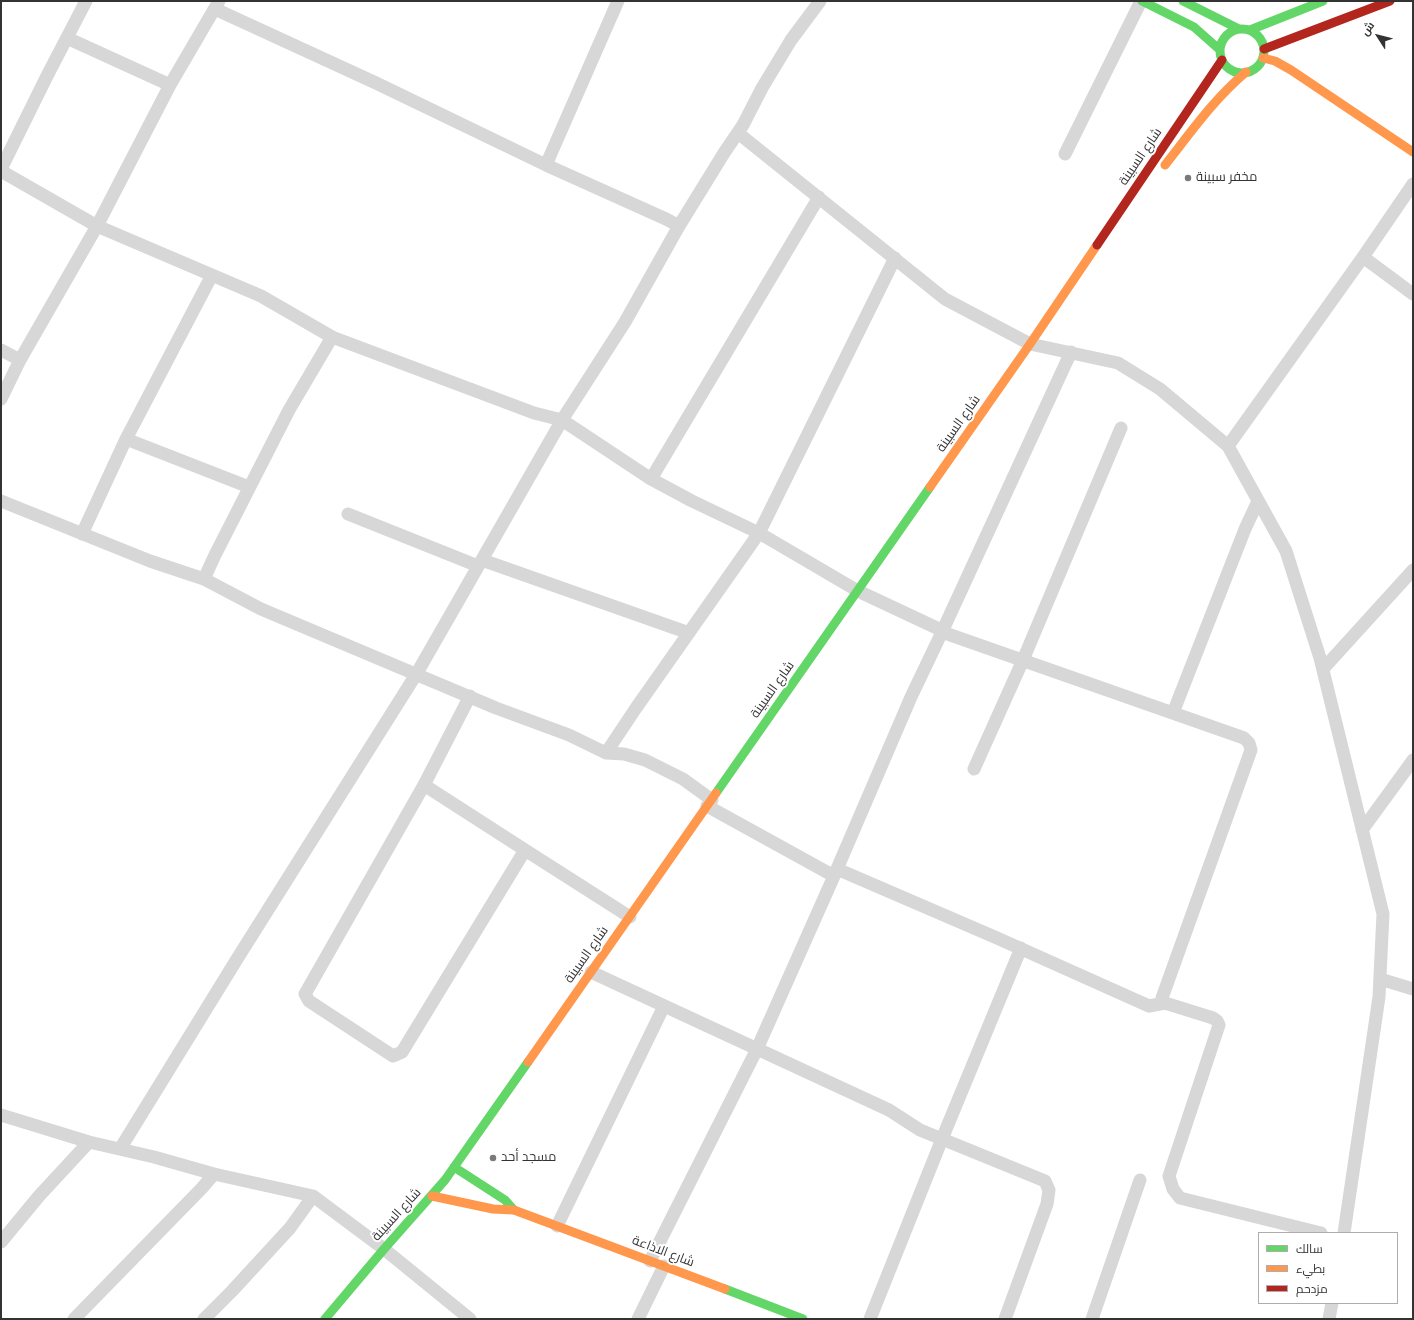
<!DOCTYPE html>
<meta charset="utf-8">
<style>
body{margin:0}
#map{position:relative;width:1414px;height:1320px;overflow:hidden;background:#fff;font-family:"Nunito Sans",Cairo,sans-serif}
canvas{display:block}
.frame{position:absolute;inset:0;border:2px solid #333;pointer-events:none}
.legend{position:absolute;left:1258px;top:1232px;width:140px;height:72px;box-sizing:border-box;background:#fff;border:1px solid #adadad;margin:0;padding:5px 7px;list-style:none;font-size:12px;color:#333}
.legend li{display:flex;align-items:center;gap:8px;height:20px}
.legend b{width:20px;border:1px solid #adadad}
.north{position:absolute;left:1358px;top:16px;width:40px;height:40px;-webkit-text-stroke:3px #fff;paint-order:stroke;rotate:306deg;font-size:11px;font-weight:700;line-height:16px;text-align:center;color:#333}
.north::after{content:'';display:block;margin:auto;width:14px;height:18px;background:#333;clip-path:polygon(50% 0,100% 100%,50% 72%,0 100%)}
</style>
<div id="map">
<canvas width="1414" height="1320"></canvas>
<div class="frame"></div>
<ul class="legend">
<li><b style="height:5px;background:#63d668"></b>سالك</li>
<li><b style="height:5px;background:#ff974d"></b>بطيء</li>
<li><b style="height:5px;background:#b3261e"></b>مزدحم</li>
</ul>
<div class="north">ش</div>
</div>
<script>
const ctx = document.querySelector('canvas').getContext('2d');
ctx.lineJoin = 'round';
function trace(path, color, width, dash) {
  ctx.strokeStyle = color;
  ctx.lineWidth = width;
  ctx.lineCap = dash ? 'butt' : 'round';
  ctx.setLineDash(dash || []);
  ctx.stroke(path);
}
function label(font, color, halo, rows, align = 'center') {
  ctx.font = font + ' "Nunito Sans",Cairo,sans-serif';
  ctx.lineWidth = 4;
  ctx.setLineDash([]);
  ctx.textBaseline = 'middle';
  ctx.strokeStyle = halo;
  ctx.fillStyle = color;
  for (const [text, x, y, turn = 0] of rows) {
    ctx.save();
    ctx.translate(x, y);
    ctx.rotate((+turn || 0) * Math.PI / 180);
    ctx.textAlign = isNaN(turn) ? turn : align;
    if (halo) ctx.strokeText(text, 0, 0);
    ctx.fillText(text, 0, 0);
    ctx.restore();
  }
}
trace(new Path2D(`
 M215 9 376 83 546 165 666 219 679 226
 M67 38 170 85
 M738 133 945 299 1030 344 1118 363 1160 389 1228 446 1286 551 1320 658 1383 914 1379 997 1344 1233
 M1065 154 1141 1
 M546 165 618 1
 M1 169 47 76 86 1
 M1 171 97 226 261 296 332 337
 M1363 257 1413 294
 M1 350 20 360
 M1071 352 942 632 1244 738 1249 743 1251 750 1162 998 1165 1003 1213 1018 1217 1021 1219 1025 1169 1176 1173 1189 1180 1198 1321 1233
 M1 399 20 360 97 226 170 85 219 1
 M126 439 249 487
 M1228 446 1363 257 1413 184
 M651 479 819 197
 M1 501 150 561 204 579 261 609 496 708 569 735 606 753 624 754 645 760 683 779 712 800
 M348 514 478 566
 M82 534 126 439 212 275
 M482 560 689 633
 M204 579 215 555 289 410 332 337 534 413 562 420 651 479 692 501 759 533 636 708 606 753
 M1323 669 1413 570
 M1173 713 1245 529 1258 501
 M974 769 1023 660 1121 428
 M424 785 525 850 402 1052 393 1056 309 1001 305 994 424 785 470 696
 M707 806 834 876
 M1362 830 1413 760
 M525 850 630 917
 M837 869 997 938 1149 1006 1165 1003
 M591 972 889 1110 920 1130 1045 1181 1049 1190 1047 1204 1005 1319
 M1380 979 1413 989
 M1 1115 89 1142 154 1157 214 1174 313 1196 384 1249 470 1319
 M120 1149 237 959 417 673 562 420 625 322 679 226 724 153 743 125 762 88 791 40 820 1
 M557 1226 664 1006
 M1 1242 39 1196 89 1142
 M650 1261 757 1049 834 876 911 697 942 632 939 629 858 591 759 533 895 258
 M74 1319 202 1188 214 1174
 M204 1319 232 1291 290 1228 313 1196
 M638 1319 664 1266
 M870 1319 942 1139 1021 948
 M1092 1319 1140 1180
 M1329 1319 1332 1303`), '#d7d7d7', 13);
trace(new Path2D(`
 M1142 1 1194 27 1220 50
 M1183 1 1239 29
 M1220 51a22 22 0 1 1 44 0a22 22 0 1 1-44 0Z
 M1250 30 1323 1
 M716 793 930 487
 M454 1167 505 1200 514 1210
 M725 1289 803 1319
 M325 1319 384 1249 445 1180 528 1062`), '#63d668', 9);
trace(new Path2D(`
 M1263 58 1275 61 1291 70 1413 152
 M1165 165C1191 132 1214 99 1246 72
 M930 487 1030 344 1097 245
 M528 1062 716 793
 M432 1196 493 1209 514 1210 725 1289`), '#ff974d', 9);
trace(new Path2D(`
 M1264 49 1390 1
 M1097 245 1222 60`), '#b3261e', 9);
for (const [x, y, r, color] of [
 [1188,178,4,"#7a7a7a"],
 [493,1158,4,"#7a7a7a"]
]) {
  const dot = new Path2D();
  dot.arc(x, y, r, 0, 2 * Math.PI);
  ctx.fillStyle = color;
  ctx.fill(dot);
  trace(dot, '#fff', 1.5);
}
label('13px', '#333', '#fff', [
 ["شارع السبينة",1141,157,-56],
 ["شارع السبينة",959,424,-55],
 ["شارع السبينة",773,690,-55],
 ["شارع السبينة",587,955,-55],
 ["شارع السبينة",397,1215,-48],
 ["شارع الاذاعة",663,1252,21]
]);
label('13px', '#333', '#fff', [
 ["مخفر سبينة",1196,178],
 ["مسجد أحد",501,1158]
], 'left');
</script>
